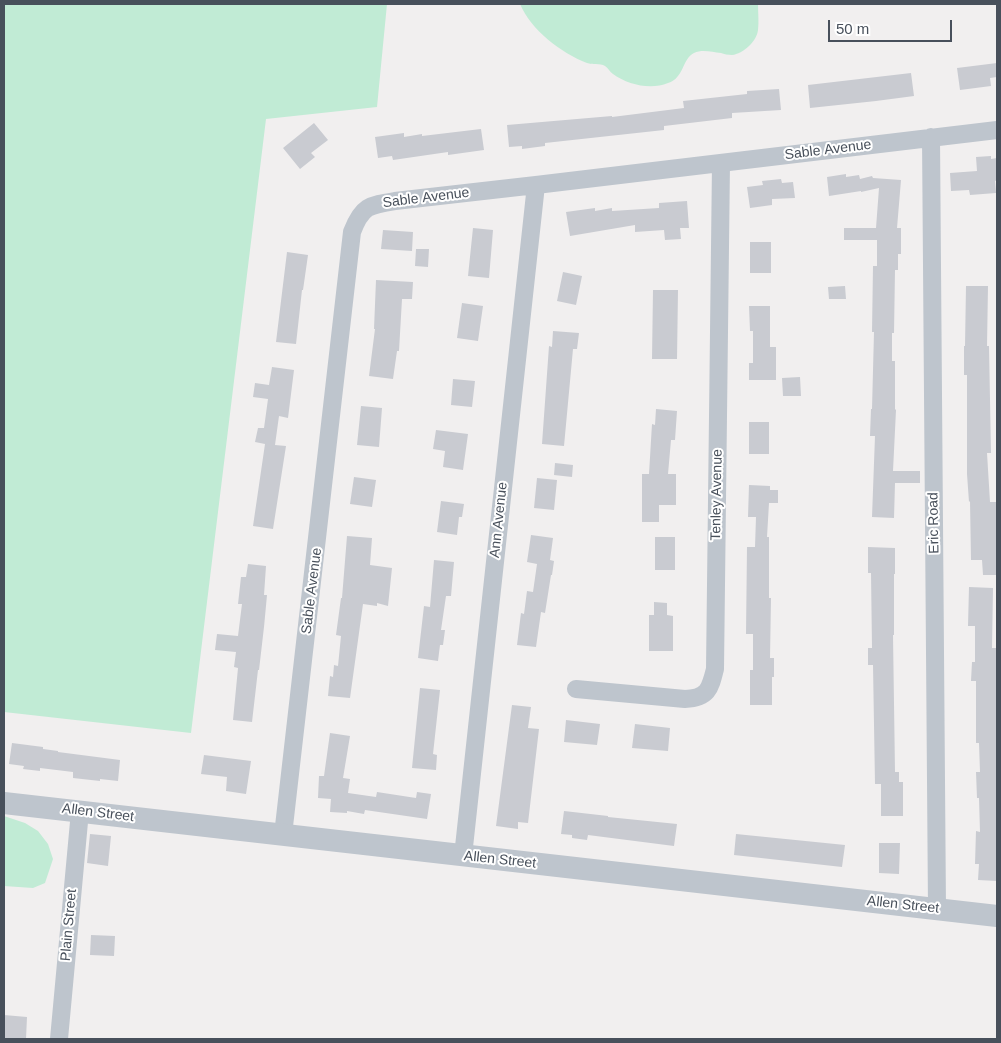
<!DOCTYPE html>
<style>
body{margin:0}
#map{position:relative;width:1001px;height:1043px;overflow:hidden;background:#f1efef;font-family:Arial,sans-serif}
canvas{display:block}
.frame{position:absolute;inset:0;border:5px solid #48505b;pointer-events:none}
.scale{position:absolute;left:828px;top:20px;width:124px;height:22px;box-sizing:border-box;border:2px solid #48505b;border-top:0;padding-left:6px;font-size:15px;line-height:18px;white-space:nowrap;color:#48505b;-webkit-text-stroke:4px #fff;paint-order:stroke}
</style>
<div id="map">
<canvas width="1001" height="1043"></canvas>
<div class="frame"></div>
<div class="scale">50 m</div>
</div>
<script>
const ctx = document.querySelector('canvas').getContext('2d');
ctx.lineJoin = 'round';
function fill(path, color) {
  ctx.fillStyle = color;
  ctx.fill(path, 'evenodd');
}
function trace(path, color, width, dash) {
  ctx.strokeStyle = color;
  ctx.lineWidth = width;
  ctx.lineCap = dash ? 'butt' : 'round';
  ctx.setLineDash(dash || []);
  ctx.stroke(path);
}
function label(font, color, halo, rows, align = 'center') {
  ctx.font = font + ' Arial,sans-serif';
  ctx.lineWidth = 4;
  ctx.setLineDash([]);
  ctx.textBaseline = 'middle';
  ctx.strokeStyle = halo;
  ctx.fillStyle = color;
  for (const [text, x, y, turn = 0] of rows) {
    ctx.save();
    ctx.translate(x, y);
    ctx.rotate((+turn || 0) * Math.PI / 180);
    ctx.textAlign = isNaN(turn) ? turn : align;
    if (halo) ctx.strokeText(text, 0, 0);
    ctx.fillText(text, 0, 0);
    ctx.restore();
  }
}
fill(new Path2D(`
 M4 4H387L377 107 266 119 191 733 4 712Z
 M520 4H758C758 12 759 22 758 30 757 41 743 54 732 55 728 55 724 54 721 53 712 52 702 49 694 53 682 59 684 78 668 83 651 90 628 85 613 74 610 72 608 68 605 66 600 63 592 65 587 63 561 53 531 30 520 4Z
 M4 816 25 823 38 831 48 844 53 859 45 883 33 888 4 886Z`), '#c1ebd5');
fill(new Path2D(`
 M997 63V77L990 78 991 86 960 90 957 68Z
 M911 73 914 96 876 101 810 108 808 85Z
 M779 89 781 110 732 113V118L664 126V130L545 143V146L522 149V146L509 147 507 125 612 116V117L684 108 683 101 747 94V91Z
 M314 123 328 140 311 153 315 157 300 169 283 148Z
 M481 129 484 150 448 155V152L393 160 392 156 378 158 375 137 404 133V137L422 134V136Z
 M991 156V159L997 158V180L995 181 996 193 970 195 969 190 951 191 950 173 977 171 976 157Z
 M846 174V177L859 175 860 179 872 176 873 178 901 180 897 228H901V254H898V270H895L894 333H892V361H895V409L896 410 893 471H920V483H895L894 518 872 517 875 436H870L871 409H872L874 332H872L873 266H877V240H844V228H876L879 188 861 192V191L829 196 827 177Z
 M781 179 782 183 793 182 795 198 772 199V205L750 208 747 187 763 185 762 181Z
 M687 201 689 228H680L681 239 665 240 664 230 635 232V225L570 236 566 212 595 208V211L612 208V211L659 208V203Z
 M473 228 493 230 489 278 468 276Z
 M383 230 413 232 412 251 381 249Z
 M750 242H771V273H750Z
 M416 249H429L428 267 415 266Z
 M287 252 308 255 303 290H302L296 344 276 342Z
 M563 272 582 276 576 305 557 301Z
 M376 280 413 282 412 299H402L399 351H397L393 379 369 376 375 329H374Z
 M845 286 846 299H829L828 287Z
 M966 286H988L987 346H989L991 453H987L990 502H997V514H996L997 575H983L982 560H971L970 501 969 502 967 474V375H964V346H965Z
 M653 290H678L677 359H652Z
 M462 303 483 306 478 341 457 338Z
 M749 306H770V347H776V380H749V363H753V331H750Z
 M553 331 579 333 577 349H573L564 446 542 444 549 346 552 347Z
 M272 367 294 370 288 418 279 416 275 445 286 446 273 529 253 526 265 444 255 442 258 428H264L268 399 253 397 255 383 269 385Z
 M800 377 801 396H783L782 378Z
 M453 379 475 381 472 407 451 405Z
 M361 406 382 408 379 447 357 445Z
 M656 409 677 411 675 440H671L668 474H676V505H659V522H642V474H649L652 424 655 425Z
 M749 422H769V454H749Z
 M436 430 468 434 463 470 443 467 445 451 433 449Z
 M555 463 573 465 572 477 554 475Z
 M354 477 376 480 372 507 350 504Z
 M537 478 557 480 554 510 534 508Z
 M749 485 770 486V490H778V503H769L767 537H769V598H771L770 658H774V677H772V705H750V670H753V634H746L747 547H755L756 517H748Z
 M441 501 464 504 462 517H459L457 535 437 532Z
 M531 535 553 538 550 560 554 561 552 575H551L545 613 541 612 536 647 517 645 521 613 524 614 527 591 533 592 537 564 527 562Z
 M347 536 372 538 370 565 392 568 388 606 377 603V606L363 604 350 698 328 696 330 676 333 677 334 665 338 666 341 636 336 635 341 598H342Z
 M655 537H675V570H655Z
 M868 547 895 548V574H894V635H893L895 772H899V782H903V816H881V784H875L873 665H868V648H872L871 573H868Z
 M434 560 454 562 451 596H446L441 630H445L443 645H440L438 661 418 658 424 606 430 607Z
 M248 564 266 566 264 595H267L264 627 259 670H258L252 722 233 720 238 668 234 667 236 652 215 650 217 634 238 636 242 604H238L241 577H246Z
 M969 587 993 588 992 648H997V881L978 880 979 864H975L976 831 980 832 979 798H977L976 772H980L979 743H976V681H971L972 662H975V626H968Z
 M654 602 667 603V615L673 616V651H649V615H654Z
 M420 688 440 690 433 754 437 755 436 770 412 768Z
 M512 705 531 707 528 728 539 729 528 823 518 822V829L496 826Z
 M566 720 600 724 597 745 564 742Z
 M635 724 670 728 668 751 632 748Z
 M330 733 350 736 343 778 350 779 348 793 376 797 377 792 416 798 417 792 431 794 427 819 365 810 364 814 347 811V813L330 812 331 799 318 798 319 776H324Z
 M12 743 43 747V749L58 751V752L120 760 118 781 100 779V781L73 778V772L40 768V771L23 769 24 766 9 764Z
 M204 755 251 761 246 794 226 791 227 777 201 774Z
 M564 811 608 816V817L677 824 674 846 588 835 587 840 572 838V835L561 834Z
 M90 834 111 836 108 866 87 863Z
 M736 834 845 845 842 867 734 855Z
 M879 843H900L899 874 879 873Z
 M91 935 115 936 114 956 90 955Z
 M4 1015 27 1017 26 1039H4Z`), '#c9cbd1');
trace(new Path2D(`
 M931 137 937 909
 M576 689 685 699C708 698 710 689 715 669L721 163
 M283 835 352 232C362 206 369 205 395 201L536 185 997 130
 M463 856 536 185
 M59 1039 80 811`), '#bec5cd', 18);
trace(new Path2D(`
 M4 803 997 916`), '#bec5cd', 22);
label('14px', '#48505b', '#fff', [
 ["Sable Avenue",828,150,-7],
 ["Sable Avenue",426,198,-7],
 ["Tenley Avenue",717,495,-89],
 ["Ann Avenue",499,520,-84],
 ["Eric Road",934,523,-91],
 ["Sable Avenue",312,591,-83],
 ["Allen Street",98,813,7],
 ["Allen Street",500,860,6],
 ["Allen Street",903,905,6],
 ["Plain Street",69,925,-85]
]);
</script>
